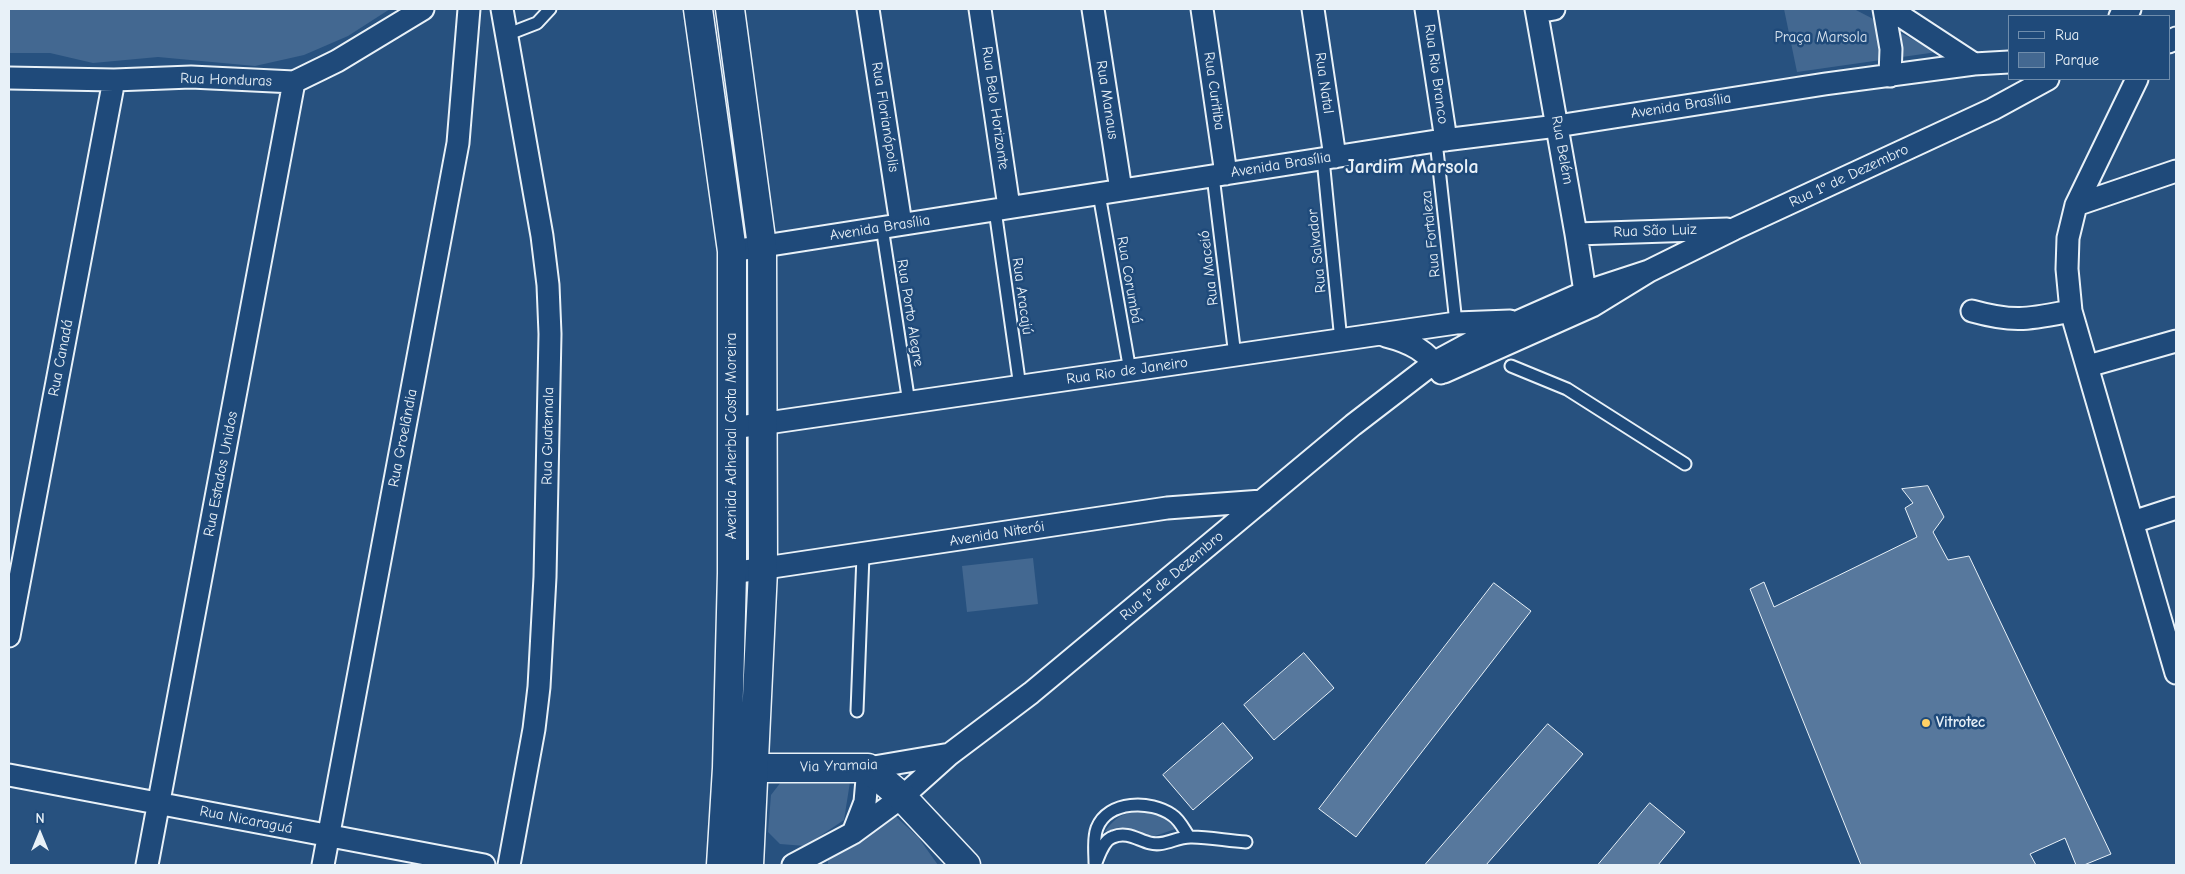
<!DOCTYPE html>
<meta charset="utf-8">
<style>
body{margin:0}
#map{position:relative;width:2185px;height:874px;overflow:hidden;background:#27517f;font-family:"Comic Neue",sans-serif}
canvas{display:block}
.frame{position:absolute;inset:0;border:10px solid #e8f1f8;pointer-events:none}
.legend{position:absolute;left:2008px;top:15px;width:162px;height:65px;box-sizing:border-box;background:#1f4a7a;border:1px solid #6f8dac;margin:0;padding:6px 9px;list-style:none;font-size:15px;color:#e8f1f8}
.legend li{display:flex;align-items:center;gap:10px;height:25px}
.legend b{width:25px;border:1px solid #6f8dac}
.north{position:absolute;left:15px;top:809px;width:50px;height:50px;-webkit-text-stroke:4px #1f4a7a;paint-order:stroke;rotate:0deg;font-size:14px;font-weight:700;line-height:20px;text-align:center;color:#e8f1f8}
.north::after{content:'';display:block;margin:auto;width:18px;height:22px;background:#e8f1f8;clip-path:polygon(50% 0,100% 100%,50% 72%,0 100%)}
</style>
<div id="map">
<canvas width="2185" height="874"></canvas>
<div class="frame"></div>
<ul class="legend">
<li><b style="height:6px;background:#1f4a7a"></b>Rua</li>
<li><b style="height:14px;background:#436891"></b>Parque</li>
</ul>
<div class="north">N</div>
</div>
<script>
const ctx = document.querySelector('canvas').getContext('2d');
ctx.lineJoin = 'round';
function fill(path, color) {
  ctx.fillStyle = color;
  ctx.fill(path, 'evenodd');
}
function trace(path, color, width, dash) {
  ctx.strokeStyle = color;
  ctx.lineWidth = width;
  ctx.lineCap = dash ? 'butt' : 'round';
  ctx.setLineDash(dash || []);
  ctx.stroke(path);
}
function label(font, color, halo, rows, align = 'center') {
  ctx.font = font + ' "Comic Neue",sans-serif';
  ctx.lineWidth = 5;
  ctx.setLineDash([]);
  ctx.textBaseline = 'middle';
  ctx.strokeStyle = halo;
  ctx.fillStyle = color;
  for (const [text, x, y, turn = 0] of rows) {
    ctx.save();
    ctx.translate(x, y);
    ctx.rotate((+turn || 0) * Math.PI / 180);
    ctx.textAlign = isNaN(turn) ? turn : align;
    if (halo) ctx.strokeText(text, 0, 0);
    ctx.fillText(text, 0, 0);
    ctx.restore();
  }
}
fill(new Path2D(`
 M9 9H390L348 36 304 55 255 66 158 57 93 63 50 53H9Z
 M1784 9H1854L1937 52 1797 72Z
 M1033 558 1038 604 967 612 962 566Z
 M781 782H850L844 820 805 846 780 844 768 832 771 795Z
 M1144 812 1170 819 1178 828 1155 836 1121 830 1105 831C1119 814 1123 813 1144 812Z
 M892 813 918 837 938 865H828V859Z`), '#436891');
const building = new Path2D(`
 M1928 486 1944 517 1933 532 1948 560 1969 556 2111 854 2084 865H2076L2065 838 2030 854 2036 865H1861L1750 589 1764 582 1774 607 1917 537 1905 508 1913 503 1902 489Z
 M1494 583 1531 611 1356 837 1319 809Z
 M1304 653 1334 688 1274 740 1244 705Z
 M1223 723 1253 758 1193 810 1163 775Z
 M1548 724 1583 754 1486 865H1425Z
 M1650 803 1685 832 1658 865H1598Z`);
fill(building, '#57789d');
trace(building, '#e8f1f8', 1);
const lane = new Path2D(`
 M506 35 537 23 550 9
 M1436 141 1456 323
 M1323 159 1341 341
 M1213 176 1235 356
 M1099 194 1130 371
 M995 210 1020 387
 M882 227 909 403
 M1511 366 1567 389 1685 464
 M857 711 863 555
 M1095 863C1095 852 1093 838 1097 828 1108 800 1151 800 1172 815 1180 820 1184 830 1189 837
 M1095 865C1099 856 1103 840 1113 837 1127 831 1138 840 1150 843 1165 847 1177 836 1192 837 1210 837 1228 841 1246 842`);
const street = new Path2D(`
 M502 9 542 236 548 285 550 334 545 577 539 687 534 729 509 865
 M868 9 901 224
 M980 9 1009 207
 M1093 9 1121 190
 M1202 9 1226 174
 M1313 9 1335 157
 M1426 9 1446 140
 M1536 9 1576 234 1585 292 1574 301
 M1884 9 1891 49 1890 76
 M1890 9 1974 64
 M1537 12 1554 9
 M2120 16 2130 9
 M2169 42 2176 38
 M9 78 114 80 191 77 294 82 337 61 423 9
 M2137 79 2076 205 2068 238 2067 269 2071 311 2176 673
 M2076 205 2176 171
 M1576 234 1727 229
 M732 251 1436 141 1557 126 1825 84 1974 64 2009 62
 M1972 311C2015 323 2029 319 2071 311
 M1386 336C1410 342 1428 351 1441 373
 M2088 366 2176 341
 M1444 372 1592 306 1649 271 1734 229 1993 109 2048 79
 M733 428 1456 323 1510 321
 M2133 522 2176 508
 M732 573 1167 508 1262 501
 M9 636 114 80
 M9 775 484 865
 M853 833 865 802 868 768 950 754
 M147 865 294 82
 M323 865 458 143 469 9
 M793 865 853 833 902 797 950 754 1031 693 1353 425 1435 362 1474 341 1585 292 1649 271`);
const secondary = new Path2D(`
 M731 768H868L902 797 966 865`);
const primary = new Path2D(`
 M698 9 732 251V573L727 768 721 865
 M730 9 762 246 763 570 749 865`);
trace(lane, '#e8f1f8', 15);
trace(street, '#e8f1f8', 25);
trace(secondary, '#e8f1f8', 31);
trace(primary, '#e8f1f8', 31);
trace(lane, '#1f4a7a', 11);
trace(street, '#1f4a7a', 21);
trace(secondary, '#1f4a7a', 28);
trace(primary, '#1f4a7a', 28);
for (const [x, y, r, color] of [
 [1926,723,5,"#ffd166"]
]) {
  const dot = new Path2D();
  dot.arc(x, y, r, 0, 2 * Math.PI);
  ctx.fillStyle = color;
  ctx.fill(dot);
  trace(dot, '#1f4a7a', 2);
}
label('15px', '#d8e3ee', '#1f4a7a', [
 ["Praça Marsola",1821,38]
]);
label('15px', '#e8f1f8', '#1f4a7a', [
 ["Rua Rio Branco",1436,74,82],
 ["Rua Honduras",226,80,2],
 ["Rua Natal",1324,83,82],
 ["Rua Curitiba",1214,91,82],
 ["Rua Manaus",1107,100,81],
 ["Avenida Brasília",1681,106,-9],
 ["Rua Belo Horizonte",995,108,82],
 ["Rua Florianópolis",885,117,81],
 ["Rua Belém",1562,150,80],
 ["Avenida Brasília",1281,165,-9],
 ["Rua 1º de Dezembro",1849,176,-25],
 ["Avenida Brasília",880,228,-9],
 ["Rua São Luiz",1655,231,-2],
 ["Rua Fortaleza",1431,234,-96],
 ["Rua Salvador",1317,251,-96],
 ["Rua Maceió",1209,268,-97],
 ["Rua Corumbá",1129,280,80],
 ["Rua Aracajú",1022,296,82],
 ["Rua Porto Alegre",910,313,81],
 ["Rua Canadá",61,358,-79],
 ["Rua Rio de Janeiro",1127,371,-8],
 ["Rua Guatemala",548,436,-89],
 ["Avenida Adherbal Costa Moreira",732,436,-90],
 ["Rua Groelândia",403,438,-79],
 ["Rua Estados Unidos",221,474,-79],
 ["Avenida Niterói",997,534,-9],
 ["Rua 1º de Dezembro",1172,576,-40],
 ["Via Yramaia",839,766,-2],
 ["Rua Nicaraguá",246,820,11]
]);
label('bold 15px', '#e8f1f8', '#1f4a7a', [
 ["Vitrotec",1936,723]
], 'left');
label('bold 20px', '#e8f1f8', '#1f4a7a', [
 ["Jardim Marsola",1412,167]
]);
</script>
